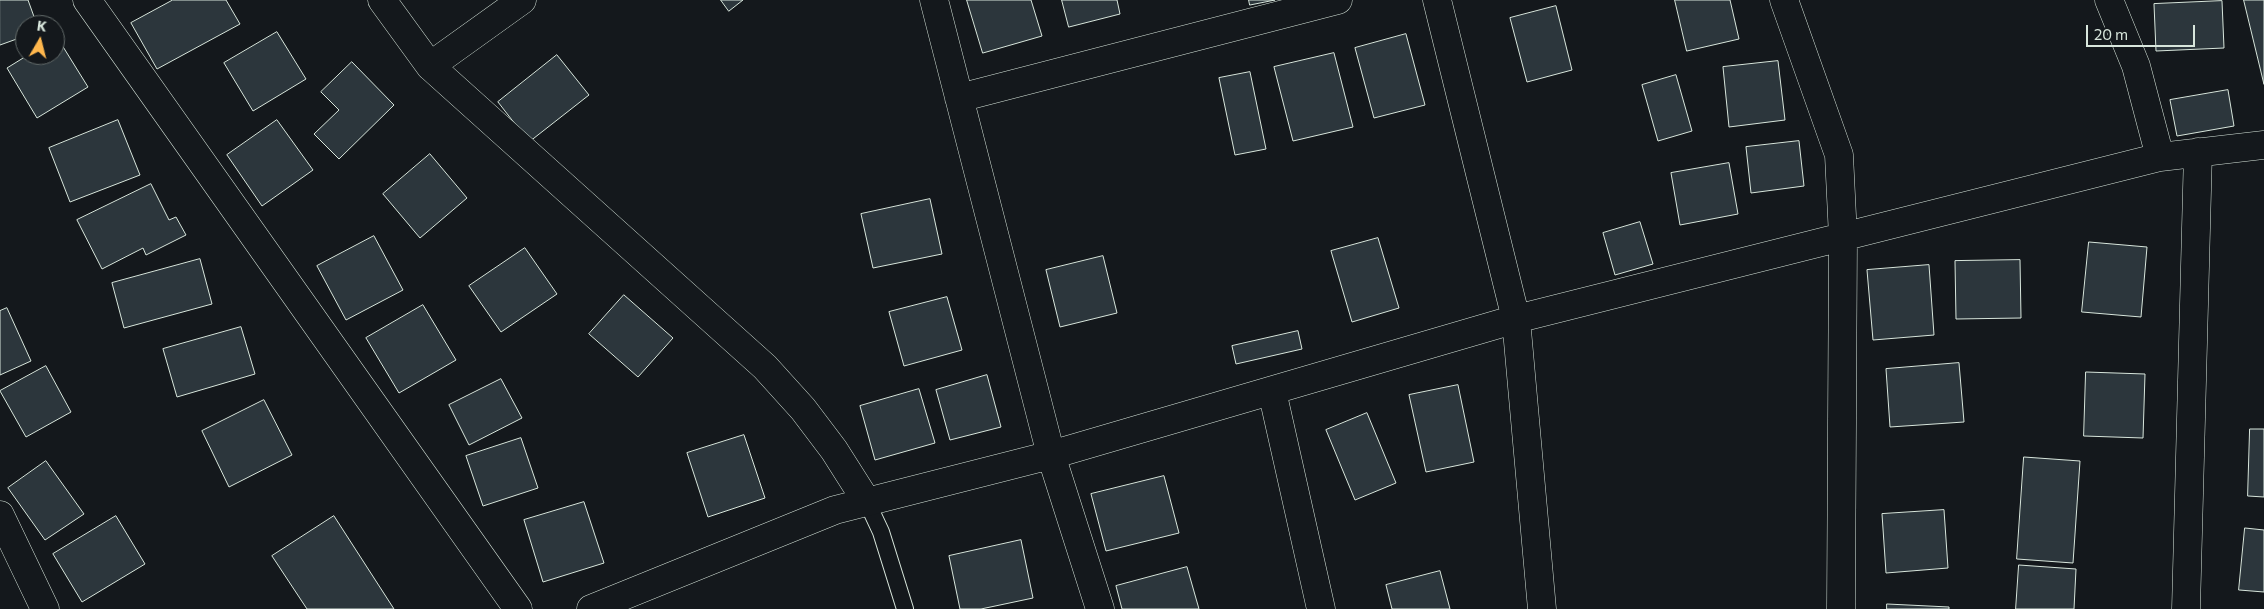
<!DOCTYPE html>
<style>
body{margin:0}
#map{position:relative;width:2264px;height:609px;overflow:hidden;background:#14181c;font-family:Commissioner,sans-serif}
canvas{display:block}
.north{position:absolute;left:15px;top:15px;width:50px;height:50px;box-sizing:border-box;background:#14181c;border:1px solid #626a69;border-radius:50%;rotate:8deg;font-size:14px;font-weight:700;line-height:20px;text-align:center;color:#d8e6dc}
.north::after{content:'';display:block;margin:auto;width:18px;height:22px;background:#ffb74d;clip-path:polygon(50% 0,100% 100%,50% 72%,0 100%)}
.scale{position:absolute;left:2086px;top:25px;width:109px;height:22px;box-sizing:border-box;border:2px solid #d8e6dc;border-top:0;padding-left:6px;font-size:15px;line-height:18px;white-space:nowrap;color:#d8e6dc;-webkit-text-stroke:4px #14181c;paint-order:stroke}
</style>
<div id="map">
<canvas width="2264" height="609"></canvas>
<div class="north">K</div>
<div class="scale">20 m</div>
</div>
<script>
const ctx = document.querySelector('canvas').getContext('2d');
ctx.lineJoin = 'round';
function fill(path, color) {
  ctx.fillStyle = color;
  ctx.fill(path, 'evenodd');
}
function trace(path, color, width, dash) {
  ctx.strokeStyle = color;
  ctx.lineWidth = width;
  ctx.lineCap = dash ? 'butt' : 'round';
  ctx.setLineDash(dash || []);
  ctx.stroke(path);
}
const building = new Path2D(`
 M0 0H28L37 25H25V36L0 45Z
 M173 0H226L240 24 157 69 131 23Z
 M721 0H743L729 11Z
 M967 0H1031L1042 36 983 53Z
 M1062 0H1117L1120 14 1069 27Z
 M1249 0H1275L1250 5Z
 M1675 0H1730L1739 39 1687 51Z
 M2244 0H2264V84Z
 M2222 1 2224 48 2156 51 2154 4Z
 M1556 6 1572 70 1527 82 1510 18Z
 M277 32 306 79 253 111 224 63Z
 M1406 34 1425 105 1374 118 1355 48Z
 M57 37 88 87 37 118 7 68 28 55H55V39Z
 M1334 53 1353 127 1293 141 1274 67Z
 M557 55 589 95 529 142 498 102Z
 M1778 61 1785 120 1729 127 1723 67Z
 M352 62 394 105 339 159 314 134 339 110 321 92Z
 M1250 72 1266 149 1235 155 1219 78Z
 M1676 75 1692 131 1658 141 1642 85Z
 M2228 90 2234 126 2177 136 2170 100Z
 M118 120 140 175 70 202 49 148Z
 M277 120 313 170 262 206 227 155Z
 M1799 141 1804 186 1751 193 1746 147Z
 M430 154 467 198 420 238 383 194Z
 M1729 163 1738 214 1680 225 1671 173Z
 M151 184 169 220 176 217 186 235 146 255 143 248 102 269 77 220Z
 M930 199 942 254 873 268 861 214Z
 M1640 222 1653 264 1615 275 1603 233Z
 M374 236 403 290 346 320 317 266Z
 M1378 238 1399 308 1352 322 1331 251Z
 M2089 242 2147 247 2141 317 2082 312Z
 M525 248 557 294 501 332 469 286Z
 M1103 256 1117 313 1060 327 1046 270Z
 M200 259 212 304 124 328 112 283Z
 M2020 260 2021 318 1956 319 1955 261Z
 M1929 265 1934 335 1873 340 1867 270Z
 M624 295 673 338 638 377 589 334Z
 M947 297 962 350 904 366 889 312Z
 M423 305 456 360 399 393 366 338Z
 M7 308 31 361 0 375V311Z
 M241 327 255 374 177 397 163 349Z
 M1298 331 1302 349 1236 364 1232 346Z
 M1959 363 1964 422 1890 427 1886 369Z
 M46 366 71 412 26 437 0 391Z
 M2086 372 2145 374 2143 438 2084 436Z
 M987 375 1001 427 950 440 936 390Z
 M501 379 522 418 469 445 449 405Z
 M1458 385 1474 462 1426 472 1409 395Z
 M919 389 935 443 875 460 860 406Z
 M264 400 292 455 229 487 202 431Z
 M1367 413 1396 483 1355 500 1326 430Z
 M2250 429H2264V497L2248 496Z
 M744 435 765 498 708 517 687 453Z
 M521 438 538 488 483 506 466 456Z
 M2024 457 2080 461 2073 563 2017 559Z
 M46 461 84 514 45 540 8 488Z
 M1164 476 1179 533 1106 551 1091 494Z
 M584 502 604 563 543 582 524 520Z
 M1944 510 1948 568 1886 573 1882 514Z
 M116 516 145 564 82 602 53 554Z
 M334 516 394 609H307L272 556Z
 M2245 528 2264 530V592L2239 590Z
 M1021 540 1033 598 981 609H960L949 556Z
 M2019 565 2076 569 2074 609H2016Z
 M1187 567 1199 609H1122L1116 586Z
 M1440 571 1450 609H1392L1386 585Z
 M1887 604 1949 607V609H1887Z`);
fill(building, '#2c363c');
trace(building, '#d8e6dc', 1);
const service = new Path2D(`
 M867 502 881 532 905 609`);
const minor = new Path2D(`
 M87 0 518 609
 M382 0 430 66 765 367 803 409 834 450 867 502
 M934 0 1051 455 1100 609
 M1437 0 1516 319 1542 609
 M1784 0 1839 155 1843 237 1841 609
 M2109 0 2136 66 2160 157
 M430 66 522 0
 M959 98 1338 0
 M1272 391 1321 609
 M0 515 45 609
 M591 609 835 510 1051 455 1516 319 2160 157 2264 145
 M2186 609 2198 152`);
trace(service, '#d8e6dc', 18);
trace(minor, '#d8e6dc', 29);
trace(service, '#14181c', 16);
trace(minor, '#14181c', 28);
</script>
